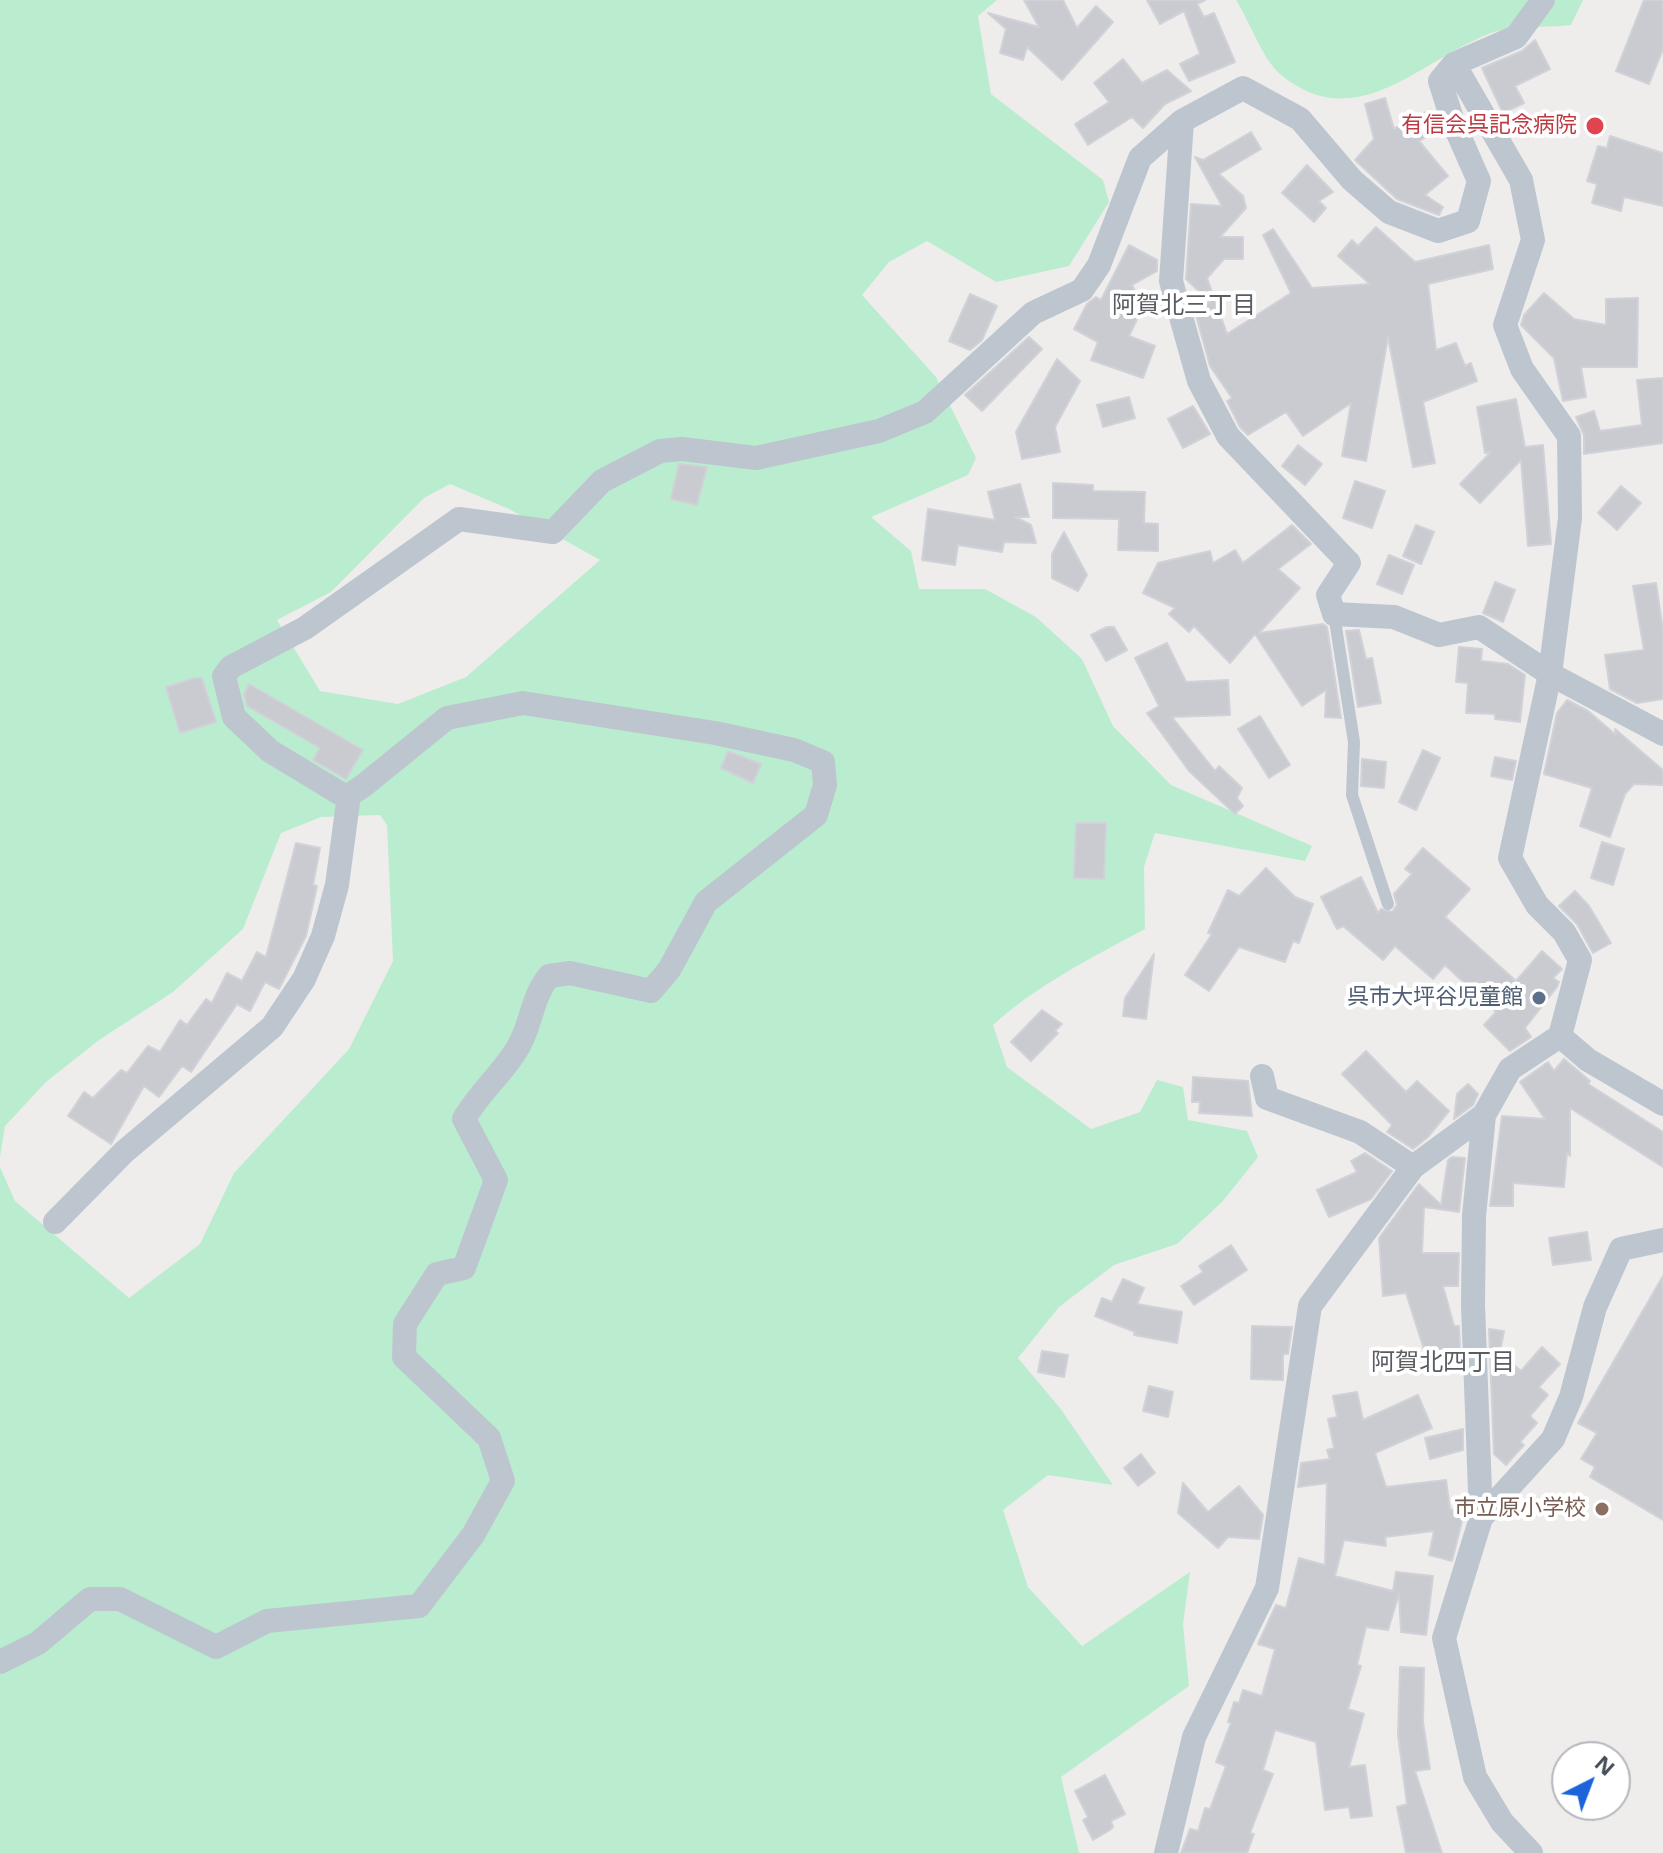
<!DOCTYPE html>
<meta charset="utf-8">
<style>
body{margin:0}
#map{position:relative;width:1663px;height:1853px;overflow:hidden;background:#efecec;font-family:"Noto Sans",sans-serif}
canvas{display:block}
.north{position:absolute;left:1551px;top:1741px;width:80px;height:80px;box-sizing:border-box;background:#fff;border:2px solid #b5b8bd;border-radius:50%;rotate:42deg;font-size:22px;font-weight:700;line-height:32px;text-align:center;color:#454e59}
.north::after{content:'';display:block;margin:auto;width:28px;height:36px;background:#1b64da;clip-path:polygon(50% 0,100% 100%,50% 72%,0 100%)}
</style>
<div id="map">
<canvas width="1663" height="1853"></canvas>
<div class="north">N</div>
</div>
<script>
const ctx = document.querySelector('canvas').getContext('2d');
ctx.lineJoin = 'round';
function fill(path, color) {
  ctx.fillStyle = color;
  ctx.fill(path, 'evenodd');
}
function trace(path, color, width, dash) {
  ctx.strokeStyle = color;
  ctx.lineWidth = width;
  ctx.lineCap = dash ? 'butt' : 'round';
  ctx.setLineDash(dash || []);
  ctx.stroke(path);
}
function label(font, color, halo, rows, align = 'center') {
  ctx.font = font + ' "Noto Sans","Noto Sans JP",sans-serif';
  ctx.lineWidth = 8;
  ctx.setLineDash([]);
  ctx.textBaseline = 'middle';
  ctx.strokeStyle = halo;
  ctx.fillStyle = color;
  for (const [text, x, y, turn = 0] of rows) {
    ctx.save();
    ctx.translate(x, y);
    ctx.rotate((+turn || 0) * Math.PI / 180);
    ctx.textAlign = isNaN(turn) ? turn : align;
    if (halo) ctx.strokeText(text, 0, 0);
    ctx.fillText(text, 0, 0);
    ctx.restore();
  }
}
fill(new Path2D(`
 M0 0H997L978 16 991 94 1103 180 1109 202 1069 266 996 282 927 241 889 262 862 295 936 377 976 458 968 475 871 517 911 551 919 589H985L1036 617 1082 659 1113 726 1171 785 1312 846 1305 861 1155 833 1144 867 1145 929C1093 957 1037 985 993 1025L1007 1067 1091 1129 1140 1112 1157 1080 1183 1087 1188 1120 1247 1131 1258 1157 1223 1201 1177 1244 1114 1265 1059 1307 1018 1358 1060 1408 1113 1485 1048 1475 1003 1510 1028 1587 1082 1646 1190 1572 1183 1624 1189 1686 1061 1777 1079 1853H0V1167L15 1201 129 1298 200 1244 234 1173 349 1049 393 961 387 825 380 815 321 817 281 833 243 929 173 992 99 1040 46 1082 5 1126 0 1157ZM450 484 509 509 600 560 466 677 398 704 320 691 277 620 331 592 424 498Z
 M1236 0H1583L1571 25C1546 28 1514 25 1491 33 1420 60 1356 138 1280 74 1263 60 1249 20 1236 0Z`), '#baedd0');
const building = new Path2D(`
 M1024 0H1063L1077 28 1096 6 1113 22 1062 80 1027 47 1023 60 1000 53 1006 29 988 13 1039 27Z
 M1147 0H1205L1197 4 1204 17 1214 13 1235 62 1189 81 1180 64 1200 54 1184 11 1160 24Z
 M1644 0H1663V49L1649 84 1616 71Z
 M1535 40 1550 69 1515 86 1524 103 1503 113 1482 68 1522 51Z
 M1123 59 1142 83 1167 70 1191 91 1165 104 1143 128 1132 117 1088 145 1075 124 1109 102 1094 83Z
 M1385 98 1394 129 1430 110 1437 122 1440 129 1419 141 1448 176 1425 195 1443 207 1439 215 1397 199 1355 160 1374 139 1365 104Z
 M1251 132 1261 149 1219 174 1243 196 1246 208 1220 237H1243V259H1224L1207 278 1227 334 1291 293 1263 235 1273 229 1312 288 1370 284 1338 256 1352 240 1358 246 1376 227 1415 262 1489 245 1493 269 1428 284 1436 350 1456 343 1465 366 1471 363 1477 381 1423 402 1435 463 1413 467 1388 337 1366 461 1342 456 1351 403 1303 436 1286 412 1248 435 1240 427 1227 401 1232 398 1210 366 1194 308 1210 302 1186 279 1191 204 1222 206 1195 157 1203 160Z
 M1610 136 1663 153V206L1624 197 1621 211 1592 203 1597 184 1587 181 1598 146 1607 148Z
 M1307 165 1333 192 1319 201 1326 208 1314 222 1282 193Z
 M1129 245 1157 260V271L1132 285 1143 307 1129 336 1155 346 1143 378 1091 360 1098 342 1074 329 1087 304 1096 297 1101 300Z
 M1544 293 1574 319 1606 325V299L1638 298 1637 367H1581L1586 397 1563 401 1554 358 1521 325 1524 315Z
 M970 294 997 306 982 340 970 350 949 341Z
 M1029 337 1042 349 982 411 965 395Z
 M1057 359 1080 381 1055 427 1060 452 1022 459 1016 432Z
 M1663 378V443L1584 454V435L1576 417 1594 411 1600 431 1642 425 1637 380Z
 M1129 397 1135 418 1103 427 1097 405Z
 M1516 399 1525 447 1543 445 1551 544 1528 546 1521 460 1480 503 1460 484 1491 452 1485 453 1477 407Z
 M1193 406 1210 434 1183 448 1168 419Z
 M1298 445 1322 464 1305 485 1282 466Z
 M679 464 707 467 697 505 671 499Z
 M1355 481 1385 491 1372 528 1343 518Z
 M1053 483 1093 485V491L1145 492 1144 523 1158 524V551L1118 550 1119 519 1053 518Z
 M1020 484 1029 517H1015L1031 525 1036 543 1004 542 1002 552 958 545 955 565 922 560 928 509 995 520 988 492Z
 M1621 486 1641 503 1617 530 1598 513Z
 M1292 525 1311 544 1278 569 1300 588 1259 633 1323 624 1327 627 1341 718 1325 717 1326 690 1302 706 1255 634 1230 663 1194 626 1189 632 1169 614 1175 608 1143 593 1158 563 1210 551 1213 563 1235 550 1243 563Z
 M1416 525 1434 532 1421 564 1403 556Z
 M1064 532 1087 575 1078 591 1052 578V554Z
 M1389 555 1414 565 1402 594 1377 584Z
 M1495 582 1515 590 1503 622 1483 613Z
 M1656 583 1663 630V699L1637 703 1610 689 1605 655 1644 650 1633 586Z
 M1107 627H1114L1127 650 1106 661 1091 635Z
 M1359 630 1366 659 1372 658 1381 703 1358 707 1346 631Z
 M1167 643 1186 682 1228 680 1230 715 1172 717 1215 771 1219 766 1242 788 1237 798 1243 806 1235 814 1189 771 1147 713 1159 706 1135 658Z
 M1459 647 1482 649 1481 661 1508 664 1525 675 1520 722 1495 719V714L1466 713 1468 683 1456 682Z
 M195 678H202L216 722 180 733 166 687Z
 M249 684 363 750 346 779 313 760 320 748 247 706 244 694Z
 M1567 700 1588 711 1616 735 1615 729 1663 770V785L1634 784 1625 794 1610 837 1580 826 1592 788 1544 774 1557 713Z
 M1260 716 1290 765 1269 778 1238 729Z
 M1423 750 1440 758 1416 810 1399 802Z
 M728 751 761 764 753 783 721 768Z
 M1495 757 1516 761 1512 780 1491 776Z
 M1362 759 1386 762 1384 788 1361 786Z
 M1076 823H1106L1104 879 1074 878Z
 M1602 842 1624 849 1613 885 1591 878Z
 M296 843 320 848 313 885 317 886 306 936 279 989 265 982 250 1011 237 1004 191 1072 182 1066 159 1097 144 1086 111 1144 68 1116 84 1092 93 1098 121 1070 127 1073 148 1046 160 1052 180 1020 187 1025 206 999 212 1003 227 973 242 981 257 952 266 957Z
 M1423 848 1470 889 1445 917 1516 981 1542 951 1562 969 1553 978 1559 982 1557 987 1525 1028 1531 1037 1510 1051 1484 1025 1496 1012 1445 965 1433 979 1395 946 1383 960 1343 926 1337 929 1321 897 1361 877 1378 913 1381 909 1392 912 1397 905 1394 894 1412 874 1405 869Z
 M1266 868 1295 897 1313 904 1299 943 1293 941 1285 962 1239 947 1209 991 1185 975 1212 934 1208 933 1228 890 1239 896Z
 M1575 891 1589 906 1611 943 1593 953 1577 924 1559 906Z
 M1154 954 1146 1019 1123 1016 1125 998Z
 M1042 1010 1062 1024 1055 1031 1058 1033 1031 1061 1011 1042Z
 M1366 1051 1406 1092 1417 1081 1449 1111 1428 1137 1413 1149 1387 1132 1392 1125 1342 1074Z
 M1564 1059 1590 1081 1588 1084 1663 1132V1167L1570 1108V1156L1567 1152 1564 1187 1513 1183V1206H1490L1502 1116 1545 1119 1520 1082 1548 1062 1554 1071Z
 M1193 1077 1248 1081 1252 1116 1199 1113 1200 1102H1192Z
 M1468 1084 1478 1094 1473 1105 1454 1119 1457 1094Z
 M1365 1153 1392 1171 1371 1199 1329 1217 1317 1190 1357 1172 1351 1161Z
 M1452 1157 1465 1158 1459 1212 1424 1207 1422 1253H1459L1458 1286H1443L1454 1326H1459L1460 1349 1428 1362 1406 1293 1383 1296 1379 1238 1419 1184 1441 1205 1448 1160Z
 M1587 1232 1591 1260 1553 1265 1549 1238Z
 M1231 1245 1247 1270 1194 1305 1181 1286 1203 1272 1199 1266Z
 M1663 1276V1520L1590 1477 1595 1467 1581 1459 1597 1433 1578 1423Z
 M1123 1279 1144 1288 1137 1304 1182 1312 1177 1343 1134 1335 1135 1332 1095 1316 1102 1298 1112 1302Z
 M1252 1326 1292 1327 1288 1354H1283V1380L1251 1379Z
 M1489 1329 1504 1331 1500 1352 1521 1371 1542 1347 1560 1364 1539 1387 1548 1395 1530 1416 1537 1423 1520 1442 1524 1445 1506 1465 1494 1454Z
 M1042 1351 1068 1355 1064 1377 1038 1372Z
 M1149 1386 1173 1392 1168 1417 1143 1411Z
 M1357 1392 1363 1420 1418 1395 1432 1428 1375 1453 1386 1487 1446 1480 1450 1509 1464 1513 1452 1561 1429 1555 1434 1531 1385 1537 1386 1546 1344 1540 1335 1576 1393 1591 1396 1572 1433 1576 1426 1635 1401 1632 1399 1594 1388 1630 1366 1627 1357 1665 1361 1666 1348 1709 1364 1714 1349 1767 1365 1765 1372 1816 1351 1818 1349 1807 1325 1810 1316 1742 1275 1730 1263 1770 1273 1774 1250 1833 1254 1834 1247 1853H1181L1190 1829 1198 1831 1205 1808 1210 1809 1226 1766 1216 1762 1231 1723 1228 1722 1234 1702 1239 1703 1243 1690 1262 1696 1275 1649 1258 1644 1276 1605 1286 1608 1299 1558 1325 1565 1327 1483 1298 1487 1301 1463 1330 1459 1327 1450 1334 1448 1328 1419 1337 1417 1333 1396Z
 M1463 1429V1450L1430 1459 1425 1438Z
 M1141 1454 1155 1473 1138 1486 1124 1468Z
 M1183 1483 1208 1512 1239 1486 1263 1515 1259 1539 1228 1537 1218 1548 1178 1513Z
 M1400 1667 1424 1668 1423 1722 1430 1769 1415 1771 1442 1853H1406L1397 1807 1407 1804 1398 1735Z
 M1105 1775 1125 1814 1111 1821 1113 1827 1110 1830 1093 1840 1083 1820 1088 1817 1075 1791Z`);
fill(building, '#c9cbd1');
trace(building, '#d0d2d8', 2);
trace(new Path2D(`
 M1334 614 1354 742 1352 795 1388 904`), '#bdc6cf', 12);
trace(new Path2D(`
 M1182 121 1171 281 1199 381 1228 436 1349 563 1328 595 1334 614 1394 617 1439 635 1479 627 1550 674 1663 734
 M1560 1036 1588 1060 1663 1104
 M1262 1076 1267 1098 1360 1132 1413 1167
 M1484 1115 1474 1216 1473 1305 1481 1518 1444 1638 1475 1777 1502 1822 1531 1853
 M55 1222 124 1152 272 1027 304 979 323 936 337 885 349 795
 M1481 1518 1553 1439 1571 1397 1595 1307 1621 1249 1663 1240
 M0 1662 38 1643 90 1599H120L216 1647 267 1621 419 1606 473 1535 503 1481 489 1438 404 1357 405 1324 437 1274 464 1268 496 1180 464 1119C479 1093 502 1074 517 1049 532 1025 531 998 549 976L570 973 651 991 669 970 706 902 816 815 825 785 823 762 794 750 715 733 523 703 447 718 363 786 349 795 341 794 270 751 234 717 224 676 231 667 305 628 459 519 553 532 602 481 660 451 682 449 756 458 879 431 925 412 1033 313 1082 290 1099 265 1140 158 1182 121 1243 88 1300 119 1352 180 1389 212 1438 231 1468 221 1479 181 1453 122 1440 81 1454 64 1516 37 1543 0
 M1166 1853 1194 1737 1267 1588 1310 1306 1413 1167 1484 1115 1510 1069 1560 1036 1580 960 1564 932 1537 905 1510 858 1550 674 1570 518 1569 436 1522 369 1505 325 1533 240 1521 180 1454 64`), '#bdc6cf', 24);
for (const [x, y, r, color] of [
 [1595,126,10,"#e0444e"],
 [1539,998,8,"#5c6f8a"],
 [1602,1509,8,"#8d6e63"]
]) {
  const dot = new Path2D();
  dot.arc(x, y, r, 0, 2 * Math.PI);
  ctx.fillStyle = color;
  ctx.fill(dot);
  trace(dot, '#fff', 3);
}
label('22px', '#be3a42', '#fff', [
 ["有信会呉記念病院",1577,126]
], 'right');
label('22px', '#4e5e75', '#fff', [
 ["呉市大坪谷児童館",1523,998]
], 'right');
label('22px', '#785e54', '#fff', [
 ["市立原小学校",1586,1509]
], 'right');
label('24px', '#595c61', '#fff', [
 ["阿賀北三丁目",1184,306],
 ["阿賀北四丁目",1443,1363]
]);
</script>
